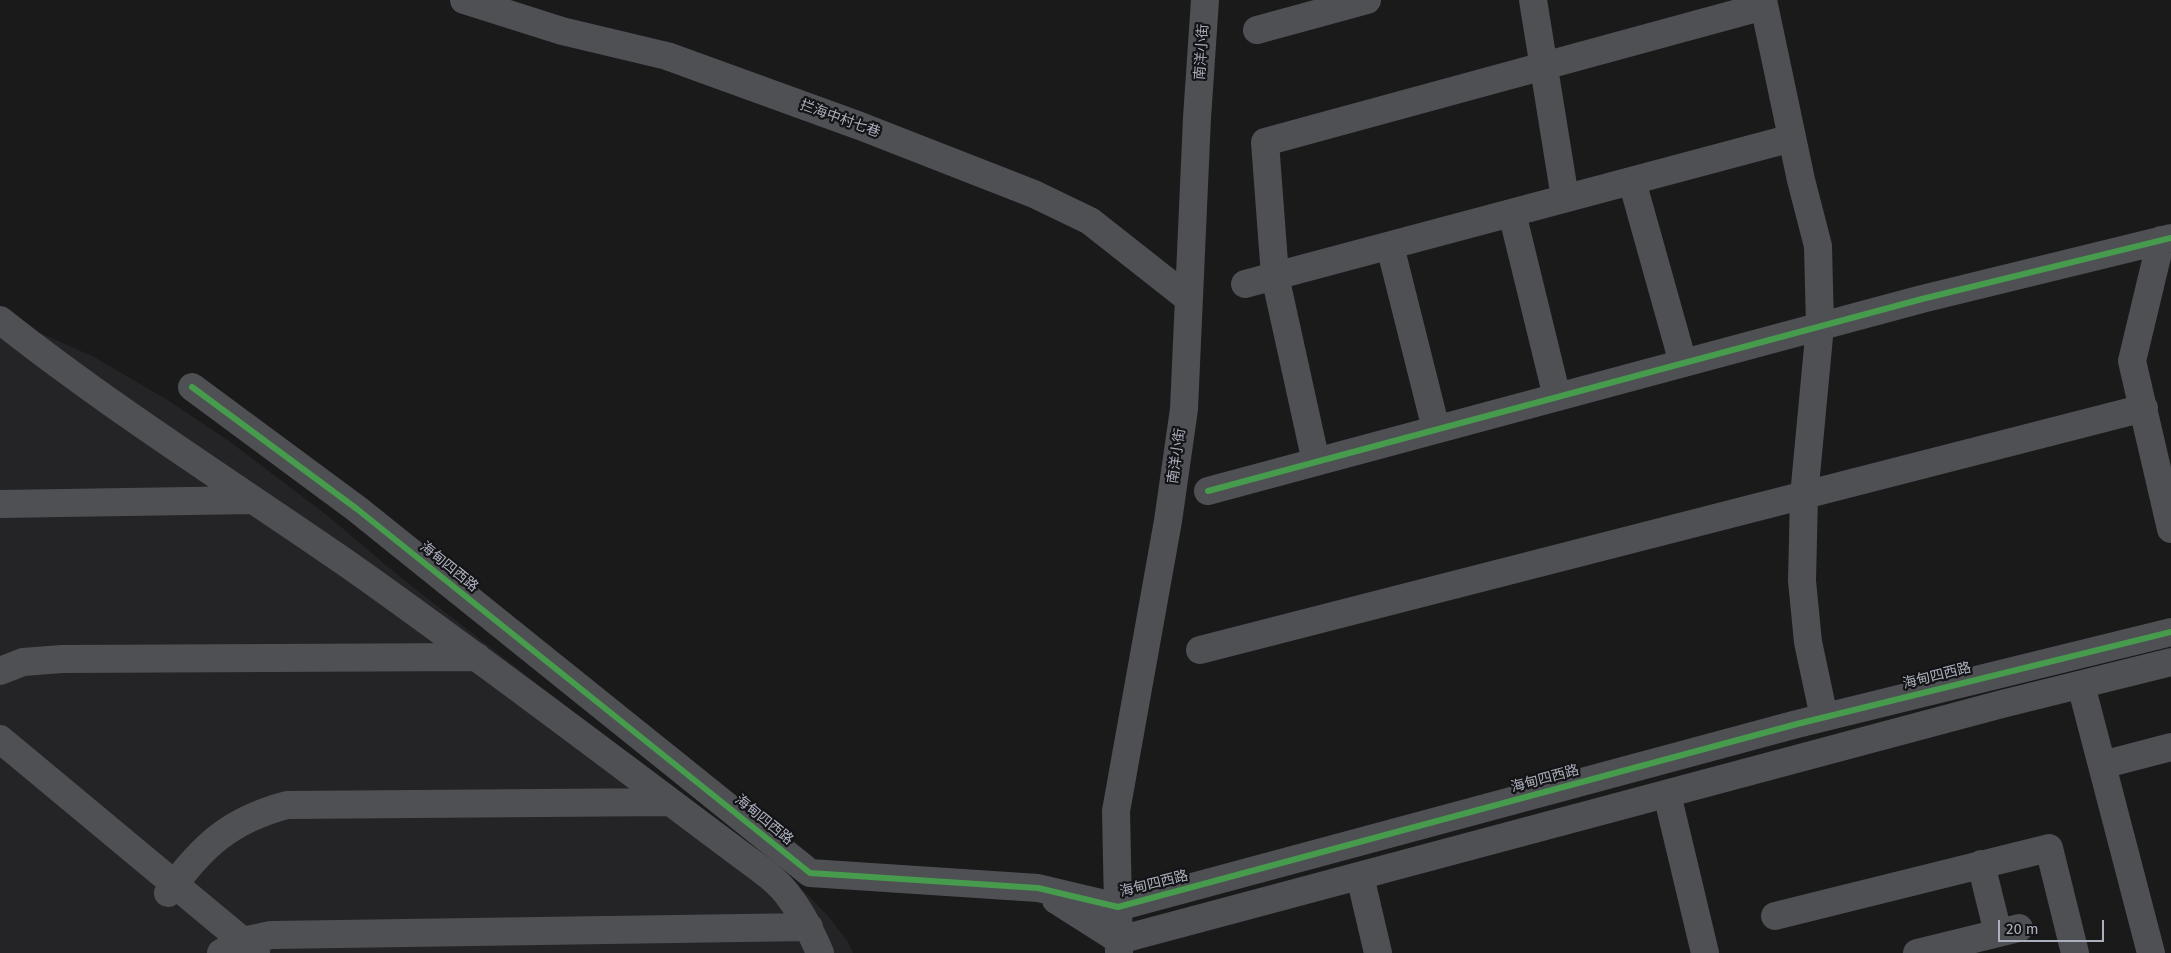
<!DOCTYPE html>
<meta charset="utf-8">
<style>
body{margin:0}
#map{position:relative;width:2171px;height:953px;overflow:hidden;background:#1a1a1b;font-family:"Fira Sans",sans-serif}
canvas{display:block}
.scale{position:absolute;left:1998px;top:920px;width:106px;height:22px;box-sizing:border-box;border:2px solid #abb0bd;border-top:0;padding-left:6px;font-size:15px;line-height:18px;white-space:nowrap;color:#abb0bd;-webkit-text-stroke:4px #141417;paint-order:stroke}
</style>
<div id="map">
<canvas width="2171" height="953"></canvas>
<div class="scale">20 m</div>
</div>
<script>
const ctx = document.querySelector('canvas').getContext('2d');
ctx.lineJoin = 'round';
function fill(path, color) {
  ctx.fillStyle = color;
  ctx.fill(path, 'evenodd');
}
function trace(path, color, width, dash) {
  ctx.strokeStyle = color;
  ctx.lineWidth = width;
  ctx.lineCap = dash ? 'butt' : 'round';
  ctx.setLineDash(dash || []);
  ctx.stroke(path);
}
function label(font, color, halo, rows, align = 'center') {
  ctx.font = font + ' "Fira Sans","Noto Sans SC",sans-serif';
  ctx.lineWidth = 4.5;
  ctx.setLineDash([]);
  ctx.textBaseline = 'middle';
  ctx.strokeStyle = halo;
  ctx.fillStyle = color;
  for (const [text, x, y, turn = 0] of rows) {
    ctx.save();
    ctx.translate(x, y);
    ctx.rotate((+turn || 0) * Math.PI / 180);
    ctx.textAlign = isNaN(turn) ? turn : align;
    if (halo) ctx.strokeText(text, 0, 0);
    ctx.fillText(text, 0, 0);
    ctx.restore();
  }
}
fill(new Path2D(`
 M0 307 40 333 94 357 166 399 229 441 328 516 400 577 807 894 828 916 848 942 853 953H0Z`), '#242427');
trace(new Path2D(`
 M464 0 562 31 667 56 860 126 1034 194 1090 221 1189 299
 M1533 0 1565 198
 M1763 0 1801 180 1818 246 1820 326 1804 496 1802 581 1808 642 1824 717
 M1257 30 1367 0
 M1632 181 1683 363
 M1512 213 1557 397
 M2161 240 2132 361 2171 529
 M1390 246 1436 429
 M1245 284 1792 138
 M0 320C111 408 232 484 349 565 481 658 610 757 740 854 757 867 778 880 790 898 803 915 812 934 820 953
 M1316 462 1275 276 1265 142 1764 6
 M1208 491 1922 299 2171 238
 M0 504 253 500
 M1200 650 2144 408
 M0 671 23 662 62 659 477 657
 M2081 685 2151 953
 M0 739 256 952
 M2102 765 2171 747
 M1667 794 1705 953
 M1981 864 1998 933
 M1360 876 1378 953
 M168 893C202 846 230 820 287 805L670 802
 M1775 916 2049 848 2075 953
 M221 953 243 941 271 935 809 927
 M1119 953 1116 811 1168 521 1184 409 1197 118 1205 0
 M1917 953 2019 928`), '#4e5054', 28);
trace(new Path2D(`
 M192 387 357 509 810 873 1038 888 1118 907 1797 724 2171 632
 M1056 900 1119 940 2002 704 2171 662`), '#4e5054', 28);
trace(new Path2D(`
 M192 387 357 509 810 873 1038 888 1118 907 1797 724 2171 632
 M1208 491 1922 299 2171 238`), '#469c4c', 6);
label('14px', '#abb0bd', '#141417', [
 ["南洋小街",1202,52,-86],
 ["拦海中村七巷",840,119,20],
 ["南洋小街",1177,456,-82],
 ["海甸四西路",449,567,39],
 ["海甸四西路",1937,676,-14],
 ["海甸四西路",1545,779,-15],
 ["海甸四西路",764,820,39],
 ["海甸四西路",1154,884,-14]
]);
</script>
